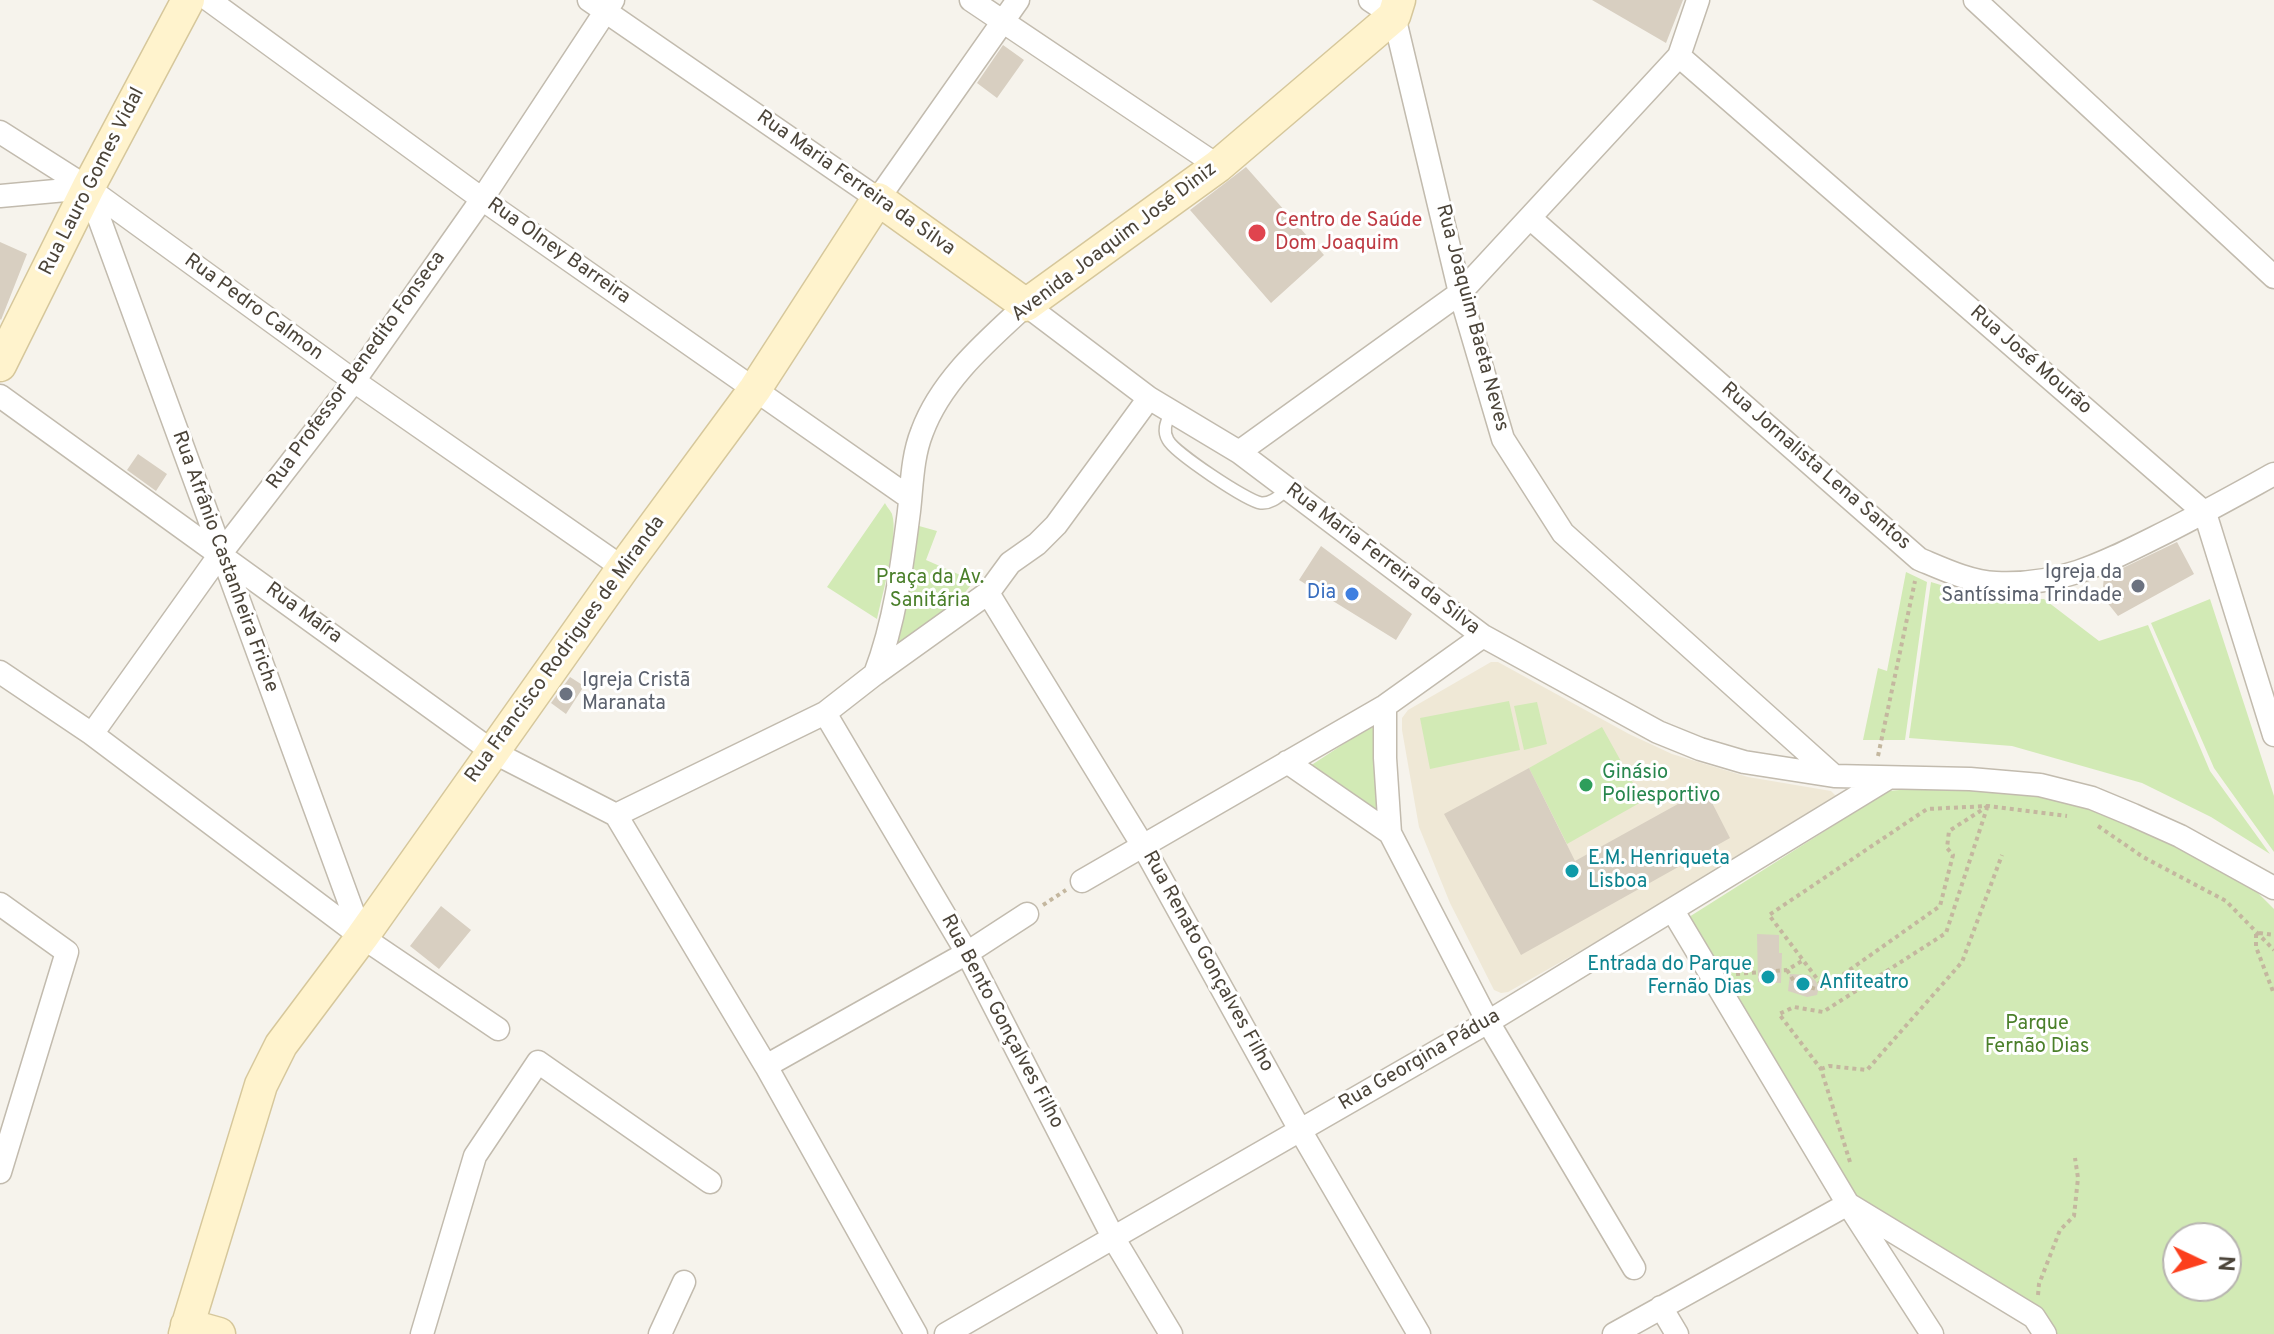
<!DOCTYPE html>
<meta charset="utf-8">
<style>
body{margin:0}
#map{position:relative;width:2274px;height:1334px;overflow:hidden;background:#f6f3ec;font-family:Overpass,sans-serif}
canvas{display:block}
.north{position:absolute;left:2162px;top:1222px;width:80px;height:80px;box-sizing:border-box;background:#fff;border:2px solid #b7b4b0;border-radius:50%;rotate:94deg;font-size:22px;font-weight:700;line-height:32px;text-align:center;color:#4b4439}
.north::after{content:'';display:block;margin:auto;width:28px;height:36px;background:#fc3f1d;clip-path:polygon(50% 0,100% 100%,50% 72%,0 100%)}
</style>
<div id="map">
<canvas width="2274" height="1334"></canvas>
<div class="north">N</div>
</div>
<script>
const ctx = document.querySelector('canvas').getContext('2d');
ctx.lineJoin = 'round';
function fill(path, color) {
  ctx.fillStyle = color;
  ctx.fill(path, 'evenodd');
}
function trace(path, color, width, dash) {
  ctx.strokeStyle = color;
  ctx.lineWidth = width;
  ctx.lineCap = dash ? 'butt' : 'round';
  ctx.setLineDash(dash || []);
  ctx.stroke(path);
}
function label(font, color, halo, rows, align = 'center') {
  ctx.font = font + ' Overpass,sans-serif';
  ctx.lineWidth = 6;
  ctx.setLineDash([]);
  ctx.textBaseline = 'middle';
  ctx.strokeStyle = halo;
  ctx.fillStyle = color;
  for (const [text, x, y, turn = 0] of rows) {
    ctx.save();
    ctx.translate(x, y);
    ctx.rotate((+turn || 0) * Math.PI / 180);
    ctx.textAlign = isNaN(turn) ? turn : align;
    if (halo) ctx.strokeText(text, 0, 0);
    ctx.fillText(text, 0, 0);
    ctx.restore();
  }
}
fill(new Path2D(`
 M1491 662H1498L1629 734 1672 754 1748 777 1831 791 1837 797 1807 822 1508 992 1501 993 1494 990 1450 903 1419 827 1402 730V718L1408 710Z`), '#efe8d6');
fill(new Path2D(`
 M885 503C885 504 892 513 892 514 899 535 882 596 877 619L827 587Z
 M912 524 937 531 926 560 974 581C953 610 925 628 896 648Z
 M1906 572 1927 582 1905 740H1863L1878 668 1887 671Z
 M1931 582 1990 600 2044 599 2099 641 2148 625 2210 771 2270 854 2211 817 2142 783 2012 746 1909 738Z
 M2210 599 2274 796V852L2214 768 2151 623Z
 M1509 701 1520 750 1430 769 1420 718Z
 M1537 702 1547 744 1524 750 1514 706Z
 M1371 726 1376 728 1384 817 1310 766Z
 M1602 727 1643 801 1567 844 1529 768Z
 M1923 788 2031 790 2121 816 2252 887 2274 909V1334H2056L2046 1321 1862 1205 1794 1095 1689 917 1888 791ZM2178 1238H2226V1286H2178Z`), '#d2eab5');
fill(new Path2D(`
 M1592 0H1683L1666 43Z
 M1003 45 1024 60 997 98 977 83Z
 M1246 167 1324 255 1271 303 1190 210Z
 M0 242 27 254 1 320 0 319Z
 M138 454 167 474 156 491 127 470Z
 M2177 542 2194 574 2118 616 2102 596 2104 577Z
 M1321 546 1412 614 1396 640 1299 580Z
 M570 677 584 686 566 714 551 703Z
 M1529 768 1575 861 1705 789 1730 838 1521 955 1444 814Z
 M441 906 471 930 439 969 410 946Z
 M1757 934 1779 935V953H1782L1781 983 1758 982Z
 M1790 974 1809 975 1815 980 1819 987 1817 995 1807 997 1788 991Z`), '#d8cfc1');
const lane = new Path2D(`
 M1171 411C1167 421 1162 430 1168 440 1175 453 1247 501 1261 503 1272 504 1280 495 1288 489`);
const street = new Path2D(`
 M209 0 482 199 910 498
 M589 0 878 199 1018 0
 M971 0 1218 166
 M1370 0 1394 16 1460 293 1503 439 1563 533 1834 776
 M1975 0 2274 277
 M1679 56 2205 513 2274 735
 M0 132 88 188 354 381 623 568
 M0 196 88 188 362 937
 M1530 218 1919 559C1943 569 1970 582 1996 583 2058 586 2100 565 2154 538 2195 518 2234 496 2274 474
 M0 396 493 752 616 815
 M1239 452 1460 293 1679 56 1698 0
 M988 593 1143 846 1300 1130 1419 1334
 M0 672 92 734 362 937 498 1029
 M875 674C895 622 902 566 909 511 912 485 912 457 922 432 941 380 987 341 1026 305L1149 398 1239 452 1483 636 1658 732 1700 749 1744 762 1834 776 1970 779 2040 785 2092 798 2133 815 2180 836 2274 888
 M1385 706V758L1390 833 1488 1022 1634 1268
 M825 713 967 953 1114 1239 1171 1334
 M92 734 221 553 354 381 482 199 613 0
 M1287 762 1390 833
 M616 815 825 713 875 674 988 593 1010 563 1037 544 1056 525 1149 398
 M616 815 766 1066 916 1334
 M1082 881 1385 706 1483 636
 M0 904 67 952 0 1172
 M1673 911 1848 1204 1932 1334
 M766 1066 967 953 1027 914
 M1661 1307 1677 1334
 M422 1334 475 1156 538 1062 710 1182
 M660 1334 684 1282
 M946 1334 1488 1022 1888 778
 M1614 1334 1848 1204 2034 1317 2045 1334`);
const secondary = new Path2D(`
 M0 365 88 188 188 0
 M187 1325 219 1334
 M185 1334 261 1085 281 1045 362 937 623 568 755 389 878 199 1026 305 1218 166 1394 16 1399 0`);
trace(lane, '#c2bbae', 14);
trace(street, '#c2bbae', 25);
trace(secondary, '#d6c79b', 35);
trace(new Path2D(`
 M1878 756 1915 581
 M1988 806 1949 831 1947 848 1953 855 1940 906 1824 988 1769 915 1927 809 1988 806 2067 816
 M2098 826 2143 857 2226 901 2274 950
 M1043 905 1066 890
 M2259 933 2274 935
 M2256 934V947L2274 994
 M1787 970 1795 983 1816 989 1824 988
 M1736 974 1787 970 1802 961
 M1821 1069 1829 1066 1867 1070 1962 962 2002 855
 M1850 1162 1821 1069 1779 1014 1794 1007 1823 1012 1946 933 1987 808
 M2038 1295 2039 1284 2060 1230 2074 1216 2078 1178 2075 1158`), '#c4b79f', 4, [4, 4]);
trace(lane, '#fff', 11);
trace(street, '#fff', 22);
trace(secondary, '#fff3cd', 32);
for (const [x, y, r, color] of [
 [1257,233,10,"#e0444e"],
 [2138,586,8,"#6b7280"],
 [1352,594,8,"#3f7fe0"],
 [566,694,8,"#6b7280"],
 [1586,785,8,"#2e9e5b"],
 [1572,871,8,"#0f9aa8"],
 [1768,977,8,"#0f9aa8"],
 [1803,984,8,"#0f9aa8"]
]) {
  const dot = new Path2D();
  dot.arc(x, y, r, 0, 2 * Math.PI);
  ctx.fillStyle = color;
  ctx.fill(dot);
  trace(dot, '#fff', 3);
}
label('20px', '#4b4439', '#fff', [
 ["Rua Lauro Gomes Vidal",93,182,-63],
 ["Rua Maria Ferreira da Silva",855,184,35],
 ["Avenida Joaquim José Diniz",1115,243,-37],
 ["Rua Olney Barreira",558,252,35],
 ["Rua Pedro Calmon",253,308,36],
 ["Rua Joaquim Baeta Neves",1471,318,75],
 ["Rua José Mourão",2030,361,41],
 ["Rua Professor Benedito Fonseca",357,371,-54],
 ["Rua Jornalista Lena Santos",1815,467,41],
 ["Rua Maria Ferreira da Silva",1382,560,37],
 ["Rua Afrânio Castanheira Friche",224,562,70],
 ["Rua Maíra",303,614,36],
 ["Rua Francisco Rodrigues de Miranda",566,650,-54],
 ["Rua Renato Gonçalves Filho",1207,962,61],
 ["Rua Bento Gonçalves Filho",1001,1022,62],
 ["Rua Georgina Pádua",1420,1061,-30]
]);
label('20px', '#be3a42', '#fff', [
 ["Centro de Saúde",1275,222],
 ["Dom Joaquim",1275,245]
], 'left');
label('20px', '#5b616d', '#fff', [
 ["Igreja da",2122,574],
 ["Santíssima Trindade",2122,597],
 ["Igreja Cristã",582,682,"left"],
 ["Maranata",582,705,"left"]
], 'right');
label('20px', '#4a7f2a', '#fff', [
 ["Praça da Av.",930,579],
 ["Sanitária",930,602],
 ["Parque",2037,1025],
 ["Fernão Dias",2037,1048]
]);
label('20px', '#366cbe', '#fff', [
 ["Dia",1336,594]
], 'right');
label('20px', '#27864d', '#fff', [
 ["Ginásio",1602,774],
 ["Poliesportivo",1602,797]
], 'left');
label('20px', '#0d838f', '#fff', [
 ["E.M. Henriqueta",1588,860],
 ["Lisboa",1588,883],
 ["Entrada do Parque",1752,966,"right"],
 ["Fernão Dias",1752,989,"right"],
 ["Anfiteatro",1819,984]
], 'left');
</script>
